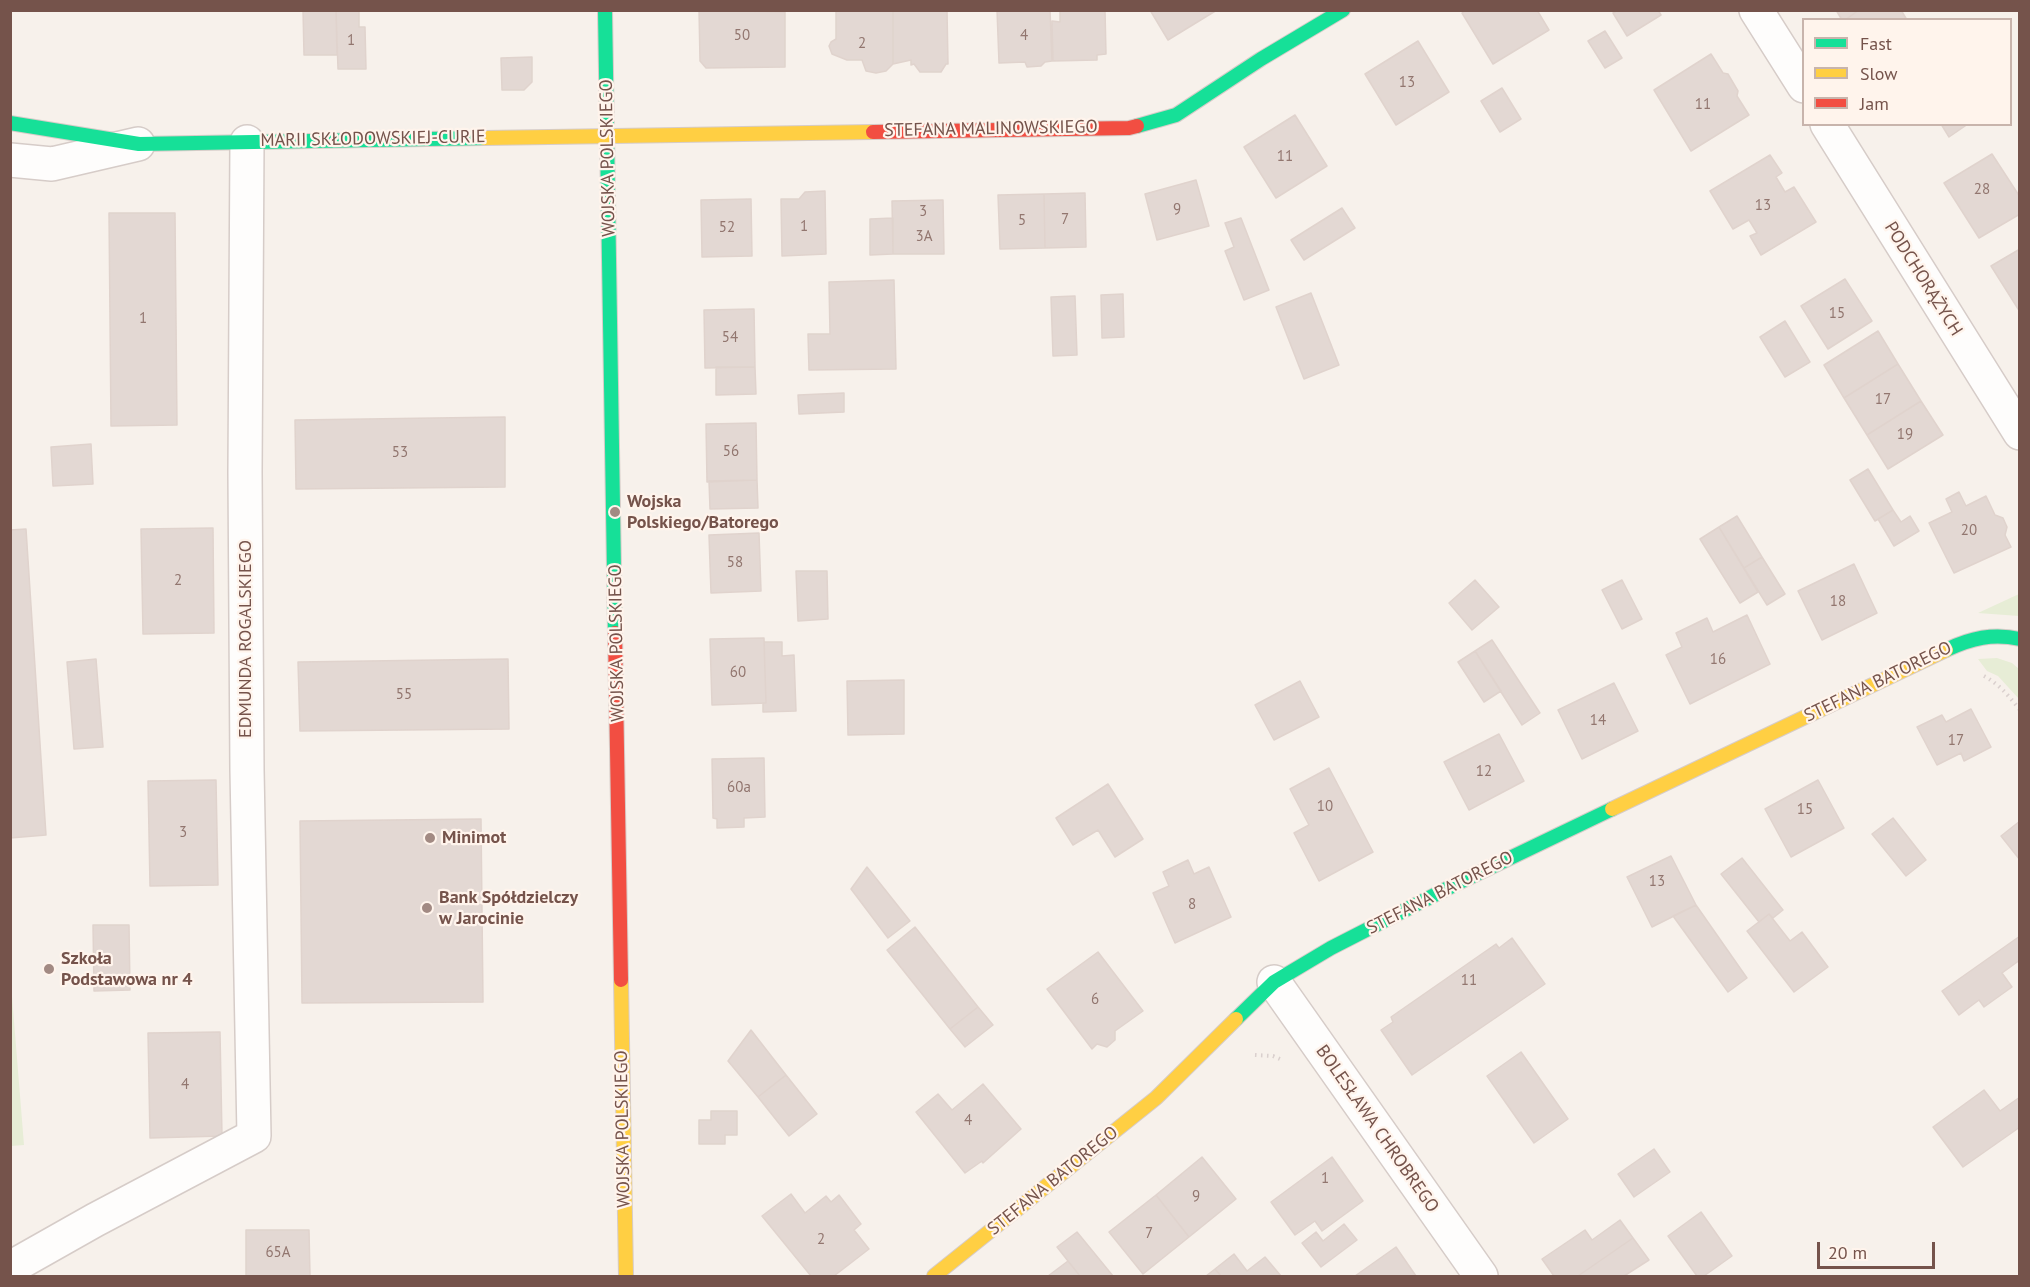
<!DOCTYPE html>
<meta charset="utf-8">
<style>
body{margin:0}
#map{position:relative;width:2030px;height:1287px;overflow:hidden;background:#f7f1eb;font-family:"PT Sans",sans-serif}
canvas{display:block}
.frame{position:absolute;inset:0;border:12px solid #75534b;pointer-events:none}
.legend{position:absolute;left:1802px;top:18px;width:210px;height:108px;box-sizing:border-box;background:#fff4ec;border:2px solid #c8b4ac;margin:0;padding:8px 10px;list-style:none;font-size:18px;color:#75534b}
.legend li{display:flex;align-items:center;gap:12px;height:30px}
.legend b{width:30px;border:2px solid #c8b4ac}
.scale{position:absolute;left:1817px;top:1242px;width:118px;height:27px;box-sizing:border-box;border:3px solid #75534b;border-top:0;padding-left:8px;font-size:18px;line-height:21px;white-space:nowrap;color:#75534b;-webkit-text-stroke:4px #fff4ec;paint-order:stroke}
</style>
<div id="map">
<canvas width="2030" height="1287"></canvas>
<div class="frame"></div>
<ul class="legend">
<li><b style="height:8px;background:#16e098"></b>Fast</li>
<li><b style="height:8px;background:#ffcf43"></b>Slow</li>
<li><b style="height:8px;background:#f24e42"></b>Jam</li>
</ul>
<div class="scale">20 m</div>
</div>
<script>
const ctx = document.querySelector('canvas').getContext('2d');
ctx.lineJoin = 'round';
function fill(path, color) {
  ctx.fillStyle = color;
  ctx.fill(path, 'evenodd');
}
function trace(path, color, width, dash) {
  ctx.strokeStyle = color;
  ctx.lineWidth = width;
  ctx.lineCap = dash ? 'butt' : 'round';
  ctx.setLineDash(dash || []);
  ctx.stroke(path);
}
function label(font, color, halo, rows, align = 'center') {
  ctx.font = font + ' "PT Sans",sans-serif';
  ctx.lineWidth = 4.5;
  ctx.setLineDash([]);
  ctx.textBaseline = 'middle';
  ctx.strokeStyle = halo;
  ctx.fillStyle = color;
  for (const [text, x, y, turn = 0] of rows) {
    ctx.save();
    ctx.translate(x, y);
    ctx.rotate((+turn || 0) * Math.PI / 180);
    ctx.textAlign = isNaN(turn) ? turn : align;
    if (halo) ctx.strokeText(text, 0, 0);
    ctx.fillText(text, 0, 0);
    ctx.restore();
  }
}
fill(new Path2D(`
 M2019 594V616L1978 613Z
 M1997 658 2012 663 2019 669V699L1998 676 1987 671 1978 659Z
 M11 984 24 1145 11 1146H10Z`), '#e7edd6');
const building = new Path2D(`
 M303 10H336L337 55H304Z
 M336 10H359V27H365L366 69H338Z
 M699 10 785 12V67L706 68 700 61Z
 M893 10V64L886 71 876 73 866 71 862 60H847L832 54 829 46 831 42 836 39V11Z
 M893 10H947L948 64H946L941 72H920L914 64 911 65V60L893 64Z
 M997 10H1050L1052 61 1045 62 1041 66 1027 67 1025 62 999 63Z
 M1060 10H1105L1106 54 1097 55V60L1053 61 1052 21 1060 22Z
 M1150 10H1217L1168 40Z
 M1466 10H1537L1549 30 1493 64 1462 13Z
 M1618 10H1658L1661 15 1627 36 1613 13Z
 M1836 10H1859L1845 20H1842Z
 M1859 10H1901L1907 20H1845Z
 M1605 31 1622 58 1605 68 1588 41Z
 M1418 41 1449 92 1396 125 1365 74Z
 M1711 54 1723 73 1728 74 1738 91 1737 96 1749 115 1691 151 1654 90Z
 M532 57V82L524 90H502L501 58Z
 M1502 88 1521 119 1500 132 1481 101Z
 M1295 115 1327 166 1276 198 1244 147Z
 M1941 124H1968L1949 137Z
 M1992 154 2020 197V214L1979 238 1944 183Z
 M1770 155 1782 173 1776 177 1785 192 1794 187 1816 222 1761 255 1750 236 1757 233 1749 220 1733 229 1710 191Z
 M1196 180 1209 226 1157 240 1145 194Z
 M825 191 826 254 782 256 781 199H799L805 192Z
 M1085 193 1086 247 1045 248 1044 194Z
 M1044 194 1045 248 1000 249 998 195Z
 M751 199 752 256 702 257 701 200Z
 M943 200 944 254H893L892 201Z
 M1342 208 1355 228 1304 260 1291 240Z
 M109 213H175L177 425 111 426Z
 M893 218V254L870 255V219Z
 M1241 218 1269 290 1244 300 1225 251 1234 247 1225 223Z
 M2020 249V312L1991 266Z
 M1845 279 1872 321 1828 349 1801 306Z
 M894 280 896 369 809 370 808 334H830L829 282Z
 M1311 293 1339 365 1304 379 1276 307Z
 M1123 294 1124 337 1102 338 1101 295Z
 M1075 296 1077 355 1053 356 1051 297Z
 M754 309 755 367 705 368 704 310Z
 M1785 321 1810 362 1785 377 1760 337Z
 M1878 331 1898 364 1844 398 1824 365Z
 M1898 364 1921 401 1867 435 1844 398Z
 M716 367H755L756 394 716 395Z
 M844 393V412L799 414 798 395Z
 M1921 401 1943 435 1888 469 1867 435Z
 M505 417V487L296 489 295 420Z
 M756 423 757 480 707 482 706 424Z
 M91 444 93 484 53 486 51 447Z
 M1868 469 1893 510 1875 521 1850 480Z
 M757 480 758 508 710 509 709 481Z
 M1959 492 1966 506 1986 496 1995 515 2003 518 2007 527 2005 535 2011 547 1954 573 1929 523 1952 512 1946 499Z
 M1893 510 1901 522 1910 516 1919 531 1894 546 1878 519Z
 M1737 516 1762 557 1744 568 1719 527Z
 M1719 527 1758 592 1740 603 1700 539Z
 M213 528 214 633 143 634 141 529Z
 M26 529 46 835 10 838V530Z
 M759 533 761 591 711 593 709 535Z
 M1762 557 1785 594 1767 605 1744 568Z
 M1854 564 1877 613 1822 640 1798 591Z
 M796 571H827L828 619 798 621Z
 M1475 580 1499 607 1472 630 1449 603Z
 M1622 580 1642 619 1622 629 1602 590Z
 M1747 615 1770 664 1690 704 1666 655 1682 647 1676 633 1707 618 1713 632Z
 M764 638 766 703 712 705 710 639Z
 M1492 640 1540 713 1522 725 1475 651Z
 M764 642H782V656L794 655 796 711 763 712V703H766Z
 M1475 651 1501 691 1484 702 1458 662Z
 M96 659 103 747 74 749 67 662Z
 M508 659 509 729 300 731 298 662Z
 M904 680V734L848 735 847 681Z
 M1300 681 1319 717 1274 740 1255 705Z
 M1614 683 1638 731 1582 759 1558 710Z
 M1971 709 1991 747 1964 761 1961 753 1937 765 1917 727 1942 715 1946 722Z
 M1499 734 1524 781 1469 810 1444 762Z
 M764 758 765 817 744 818V827L717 828V819L713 818 712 759Z
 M1329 768 1373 852 1319 881 1294 833 1309 825 1290 789Z
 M216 780 218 885 150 886 148 781Z
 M1818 780 1844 828 1791 857 1765 809Z
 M1108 784 1143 839 1115 857 1098 830 1073 845 1056 818Z
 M1893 818 1926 860 1906 876 1872 834Z
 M481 819 483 1002 302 1003 300 821Z
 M2020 821V860L2001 836Z
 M1671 856 1696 905 1652 927 1627 877Z
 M1742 858 1783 910 1773 918 1769 914 1759 922 1721 874Z
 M1188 860 1194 874 1209 867 1231 917 1175 943 1153 893 1169 886 1163 872Z
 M867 867 910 921 888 938 851 889Z
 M1696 905 1747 978 1728 992 1673 916Z
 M1769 914 1790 941 1802 932 1828 967 1794 992 1747 931Z
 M93 925H129L130 990 94 991Z
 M915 927 978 1007 950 1029 887 950Z
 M2020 936V960L2002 973 2012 987 1984 1007 1979 1000 1959 1015 1942 991Z
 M1512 938 1545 984 1412 1075 1381 1030 1393 1022 1391 1017 1496 944 1499 948Z
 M1098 952 1143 1011 1115 1031V1040L1107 1047 1097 1044 1092 1049 1047 989Z
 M978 1007 993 1025 965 1047 950 1029Z
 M751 1030 786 1075 758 1097 728 1061Z
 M220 1032 222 1136 150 1138 148 1033Z
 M1521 1052 1568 1119 1534 1143 1487 1076Z
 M786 1075 817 1114 789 1136 758 1097Z
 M983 1084 1021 1129 983 1163 982 1161 965 1173 916 1112 938 1094 952 1110Z
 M1984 1090 2000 1111 2020 1097V1127L1963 1167 1933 1127Z
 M711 1111H737V1135H725V1144H699V1120H711Z
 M1654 1149 1670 1172 1634 1197 1618 1174Z
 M1202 1157 1236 1199 1189 1237 1156 1195Z
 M1332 1157 1363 1201 1322 1231 1315 1221 1295 1235 1271 1202Z
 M791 1194 805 1213 826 1196 831 1202 839 1195 861 1224 854 1230 869 1249 834 1276H811L762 1216Z
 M1156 1195 1189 1237 1143 1274 1109 1232Z
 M1701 1212 1732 1256 1704 1276H1697L1668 1236Z
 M1620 1220 1633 1238 1578 1276H1554L1542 1259 1585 1230 1592 1240Z
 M1344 1224 1357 1240 1321 1267 1302 1243 1316 1232 1323 1241Z
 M246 1230H309L310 1276H246Z
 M1077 1232 1113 1276H1080L1068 1261 1057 1247Z
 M1633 1238 1649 1260 1624 1276H1578Z
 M1396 1247 1416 1276H1355Z
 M1234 1254 1247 1271 1265 1257 1281 1276H1221L1215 1269Z
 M1068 1261 1080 1276H1048Z
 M1215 1269 1221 1276H1206Z`);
fill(building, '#e3d8d3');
trace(building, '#e0d3cd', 1.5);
const street = new Path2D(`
 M1756 10 1804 86
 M1827 124 2020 433
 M10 160 52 164 138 144
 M1274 982 1481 1276
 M10 1268 95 1220 254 1136 247 770 245 472 247 142`);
const fast = new Path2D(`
 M605 10 615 633
 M10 123 139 144 484 138
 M1137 126 1176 115 1261 59 1343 10
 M1946 650C1971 638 1993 633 2020 639
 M1236 1019 1274 982 1331 948 1458 883 1612 809`);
const slow = new Path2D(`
 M484 138 873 132
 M1612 809 1946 650
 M621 980 626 1276
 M934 1276 1156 1098 1236 1019`);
const jam = new Path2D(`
 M873 132 1129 128 1137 126
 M615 633 621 980`);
trace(street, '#d6ccc8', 36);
trace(fast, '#d6ccc8', 16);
trace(slow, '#d6ccc8', 16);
trace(jam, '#d6ccc8', 16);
trace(new Path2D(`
 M1984 676C1999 684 2009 696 2020 710
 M1255 1055 1273 1056 1282 1060`), '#dad0ce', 4, [1.5, 4.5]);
trace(street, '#fefdfc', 33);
trace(fast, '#16e098', 14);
trace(slow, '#ffcf43', 14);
trace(jam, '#f24e42', 14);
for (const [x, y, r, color] of [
 [615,512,6,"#a28a83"],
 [430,838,6,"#a28a83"],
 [427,908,6,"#a28a83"],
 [49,969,6,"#a28a83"]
]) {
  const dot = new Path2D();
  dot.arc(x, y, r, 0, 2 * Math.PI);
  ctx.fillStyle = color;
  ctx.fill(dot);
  trace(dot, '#fff4ec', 2);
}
label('15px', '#92766f', null, [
 ["50",742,36],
 ["4",1024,36],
 ["1",351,41],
 ["2",862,44],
 ["13",1407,83],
 ["11",1703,105],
 ["11",1285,157],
 ["28",1982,190],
 ["13",1763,206],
 ["9",1177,210],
 ["3",923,212],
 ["7",1065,220],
 ["5",1022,221],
 ["1",804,227],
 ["52",727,228],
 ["3A",924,237],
 ["15",1837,314],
 ["1",143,319],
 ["54",730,338],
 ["17",1883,400],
 ["19",1905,435],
 ["56",731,452],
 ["53",400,453],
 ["20",1969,531],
 ["58",735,563],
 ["2",178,581],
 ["18",1838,602],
 ["16",1718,660],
 ["60",738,673],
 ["55",404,695],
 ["14",1598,721],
 ["17",1956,741],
 ["12",1484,772],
 ["60a",739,788],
 ["10",1325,807],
 ["15",1805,810],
 ["3",183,833],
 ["13",1657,882],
 ["8",1192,905],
 ["11",1469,981],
 ["6",1095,1000],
 ["4",185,1085],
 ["4",968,1121],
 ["1",1325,1179],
 ["9",1196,1197],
 ["7",1149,1234],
 ["2",821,1240],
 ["65A",278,1253]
]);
label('18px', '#75534b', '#fff4ec', [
 ["STEFANA MALINOWSKIEGO",991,129,-1],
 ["MARII SKŁODOWSKIEJ-CURIE",373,139,-1],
 ["WOJSKA POLSKIEGO",608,158,-91],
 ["PODCHORĄŻYCH",1923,279,58],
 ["EDMUNDA ROGALSKIEGO",246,639,-90],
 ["WOJSKA POLSKIEGO",617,643,-91],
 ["STEFANA BATOREGO",1878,682,-26],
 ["STEFANA BATOREGO",1440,893,-27],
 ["WOJSKA POLSKIEGO",623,1129,-91],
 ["BOLESŁAWA CHROBREGO",1377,1129,55],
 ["STEFANA BATOREGO",1053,1181,-39]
]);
label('bold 18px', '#75534b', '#fff4ec', [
 ["Wojska",627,502],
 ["Polskiego/Batorego",627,523],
 ["Minimot",442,838],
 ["Bank Spółdzielczy",439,898],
 ["w Jarocinie",439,919],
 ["Szkoła",61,959],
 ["Podstawowa nr 4",61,980]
], 'left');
</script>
